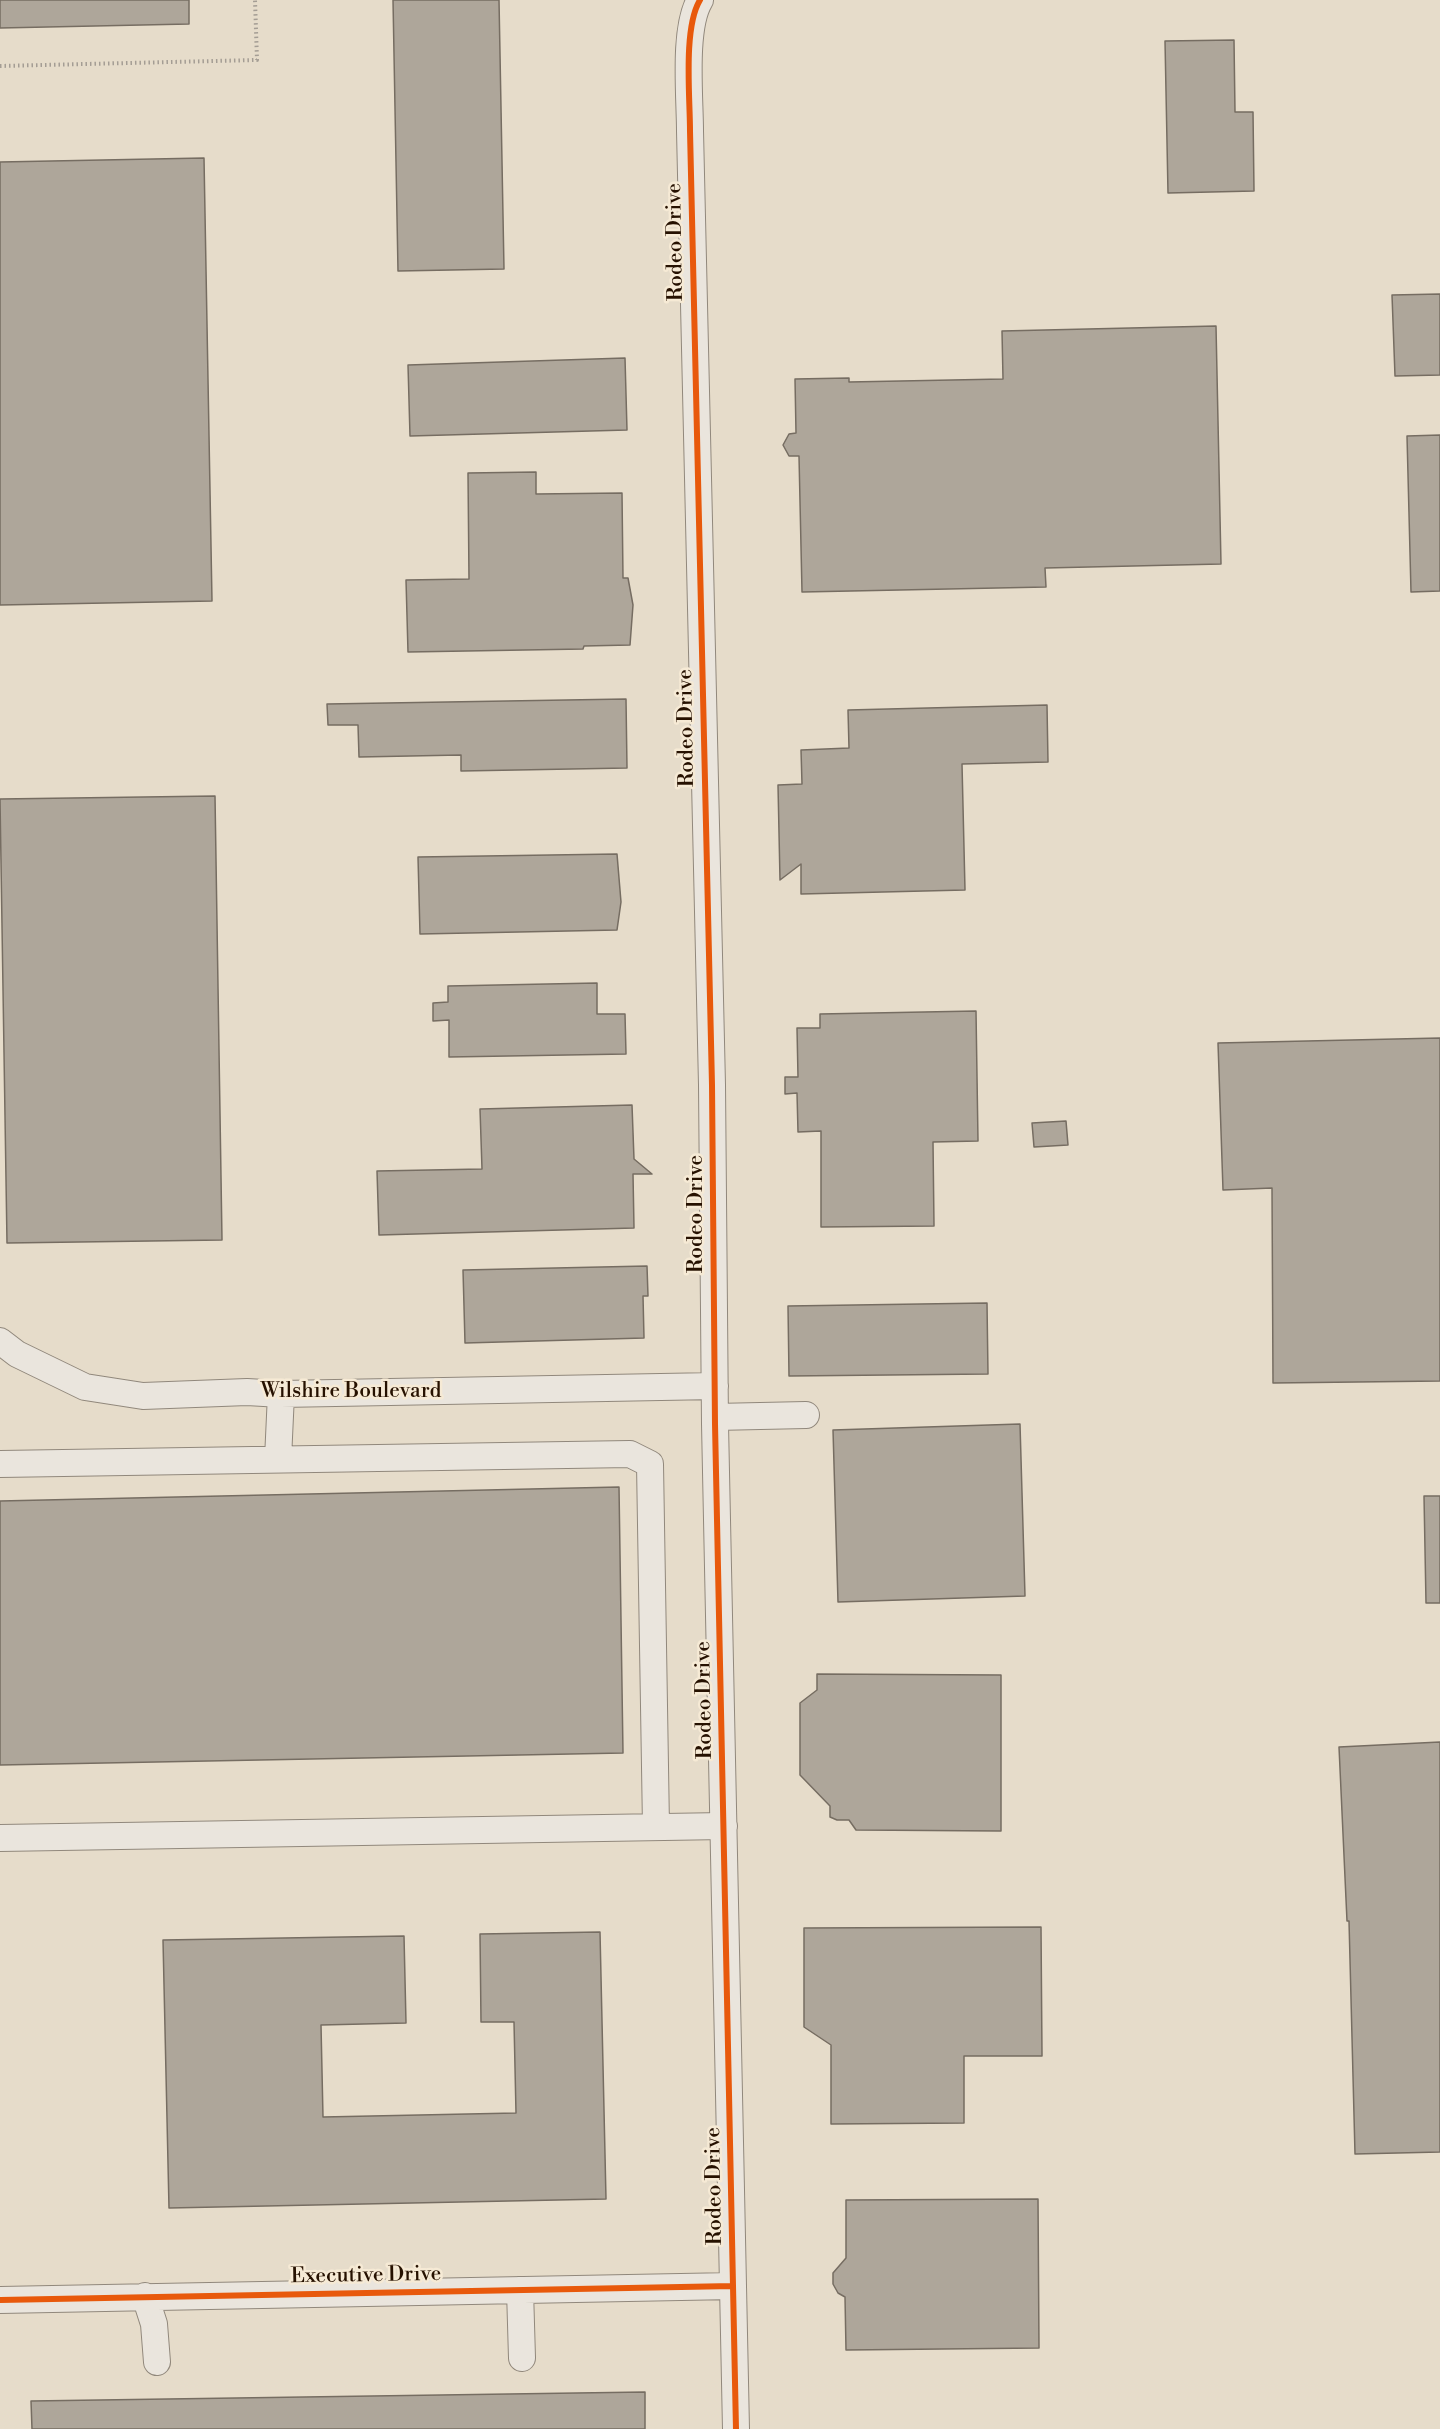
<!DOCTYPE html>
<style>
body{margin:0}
canvas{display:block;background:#e6dcca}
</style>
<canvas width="1440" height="2429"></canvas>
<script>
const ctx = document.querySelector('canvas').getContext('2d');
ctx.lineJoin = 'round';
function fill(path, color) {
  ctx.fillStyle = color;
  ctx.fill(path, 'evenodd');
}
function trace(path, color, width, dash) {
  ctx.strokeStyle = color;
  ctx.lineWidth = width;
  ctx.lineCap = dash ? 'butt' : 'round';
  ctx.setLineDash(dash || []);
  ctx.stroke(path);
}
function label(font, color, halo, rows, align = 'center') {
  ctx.font = font + ' "Libre Bodoni",serif';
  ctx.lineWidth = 5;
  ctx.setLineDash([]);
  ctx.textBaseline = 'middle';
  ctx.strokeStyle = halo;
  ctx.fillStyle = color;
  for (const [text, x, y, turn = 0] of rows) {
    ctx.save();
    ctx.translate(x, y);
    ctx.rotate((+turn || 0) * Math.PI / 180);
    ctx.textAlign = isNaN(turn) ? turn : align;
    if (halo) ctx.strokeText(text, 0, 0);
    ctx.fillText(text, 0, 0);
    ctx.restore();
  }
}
const building = new Path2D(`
 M0 0H189V24L0 28Z
 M393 0H499L504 269 398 271Z
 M1234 40 1235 112H1253L1254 191 1168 193 1165 41Z
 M204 158 212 601 0 605V162Z
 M1440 294V375L1395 376 1392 295Z
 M1216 326 1221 564 1045 568 1046 587 802 592 799 456H789L783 445 789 434 796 433 795 379 849 378V382L1003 379 1002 331Z
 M625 358 627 430 410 436 408 365Z
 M1440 435V591L1411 592 1407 436Z
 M536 472V494L622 493 623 578H628L633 605 630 645 584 646 583 649 408 652 406 580 469 579 468 473Z
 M626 699 627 768 461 771V755L359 757 358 725H328L327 704Z
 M1047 705 1048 762 962 764 965 890 801 894V864L780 880 778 785 802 784 801 750 849 748 848 710Z
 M215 796 222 1240 7 1243 0 799Z
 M617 854 621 902 617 930 420 934 418 857Z
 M597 983V1014H625L626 1054 449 1057V1020L433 1021V1003L448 1002V986Z
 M976 1011 978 1141 933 1142 934 1226 821 1227V1131L798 1132 797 1093 785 1094V1077H798L797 1028H820V1014Z
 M1440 1038V1381L1273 1383 1272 1188 1223 1190 1218 1043Z
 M632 1105 634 1159 652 1174H633L634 1228 379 1235 377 1171 482 1169 480 1109Z
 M1066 1121 1068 1145 1034 1147 1032 1123Z
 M647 1266 648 1296H643L644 1338 465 1343 463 1270Z
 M987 1303 988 1374 789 1376 788 1306Z
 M1020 1424 1025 1596 838 1602 833 1430Z
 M619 1487 623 1753 0 1765V1501Z
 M1424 1496H1440V1603H1426Z
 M817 1674 1001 1675V1831L856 1830 849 1820H837L830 1817V1806L800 1775V1703L817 1690Z
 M1440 1742V2152L1355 2154 1349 1921H1347L1339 1747Z
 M1041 1927 1042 2056H964V2123L831 2124V2045L804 2027V1928Z
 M600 1932 606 2199 169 2208 163 1940 404 1936 406 2023 321 2025 323 2117 516 2113 514 2022H481L480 1934Z
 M1038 2199 1039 2348 846 2350 845 2297 838 2293 833 2284V2273L846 2258V2200Z
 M645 2392V2429H32L31 2401Z`);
fill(building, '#aea69a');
trace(building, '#766d62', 1.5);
const minor = new Path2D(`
 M700 0C683 28 690 97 690 131L712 1085 715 1424 736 2429
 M0 1341 17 1354 85 1387 143 1396 247 1392 281 1394 715 1386
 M715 1417 806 1415
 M278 1459 281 1394
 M0 1464 630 1454 650 1464 656 1827
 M0 1838 724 1826
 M520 2290 522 2358
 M145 2296 154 2324 157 2362
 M0 2300 733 2286`);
trace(minor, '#91887c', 28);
trace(new Path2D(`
 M0 66 257 60 255 0`), '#a49d94', 4, [1.5, 3]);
trace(minor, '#eae5dd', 26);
trace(new Path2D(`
 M700 0C683 28 690 97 690 131L712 1085 715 1424 736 2429
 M0 2300 733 2286`), '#e8590c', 6);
label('21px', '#261100', '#f6ead5', [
 ["Rodeo Drive",676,242,-91],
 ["Rodeo Drive",687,728,-91],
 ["Rodeo Drive",697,1214,-90],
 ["Wilshire Boulevard",351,1392],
 ["Rodeo Drive",705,1700,-91],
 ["Rodeo Drive",715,2186,-91],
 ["Executive Drive",366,2276,-1]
]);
</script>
